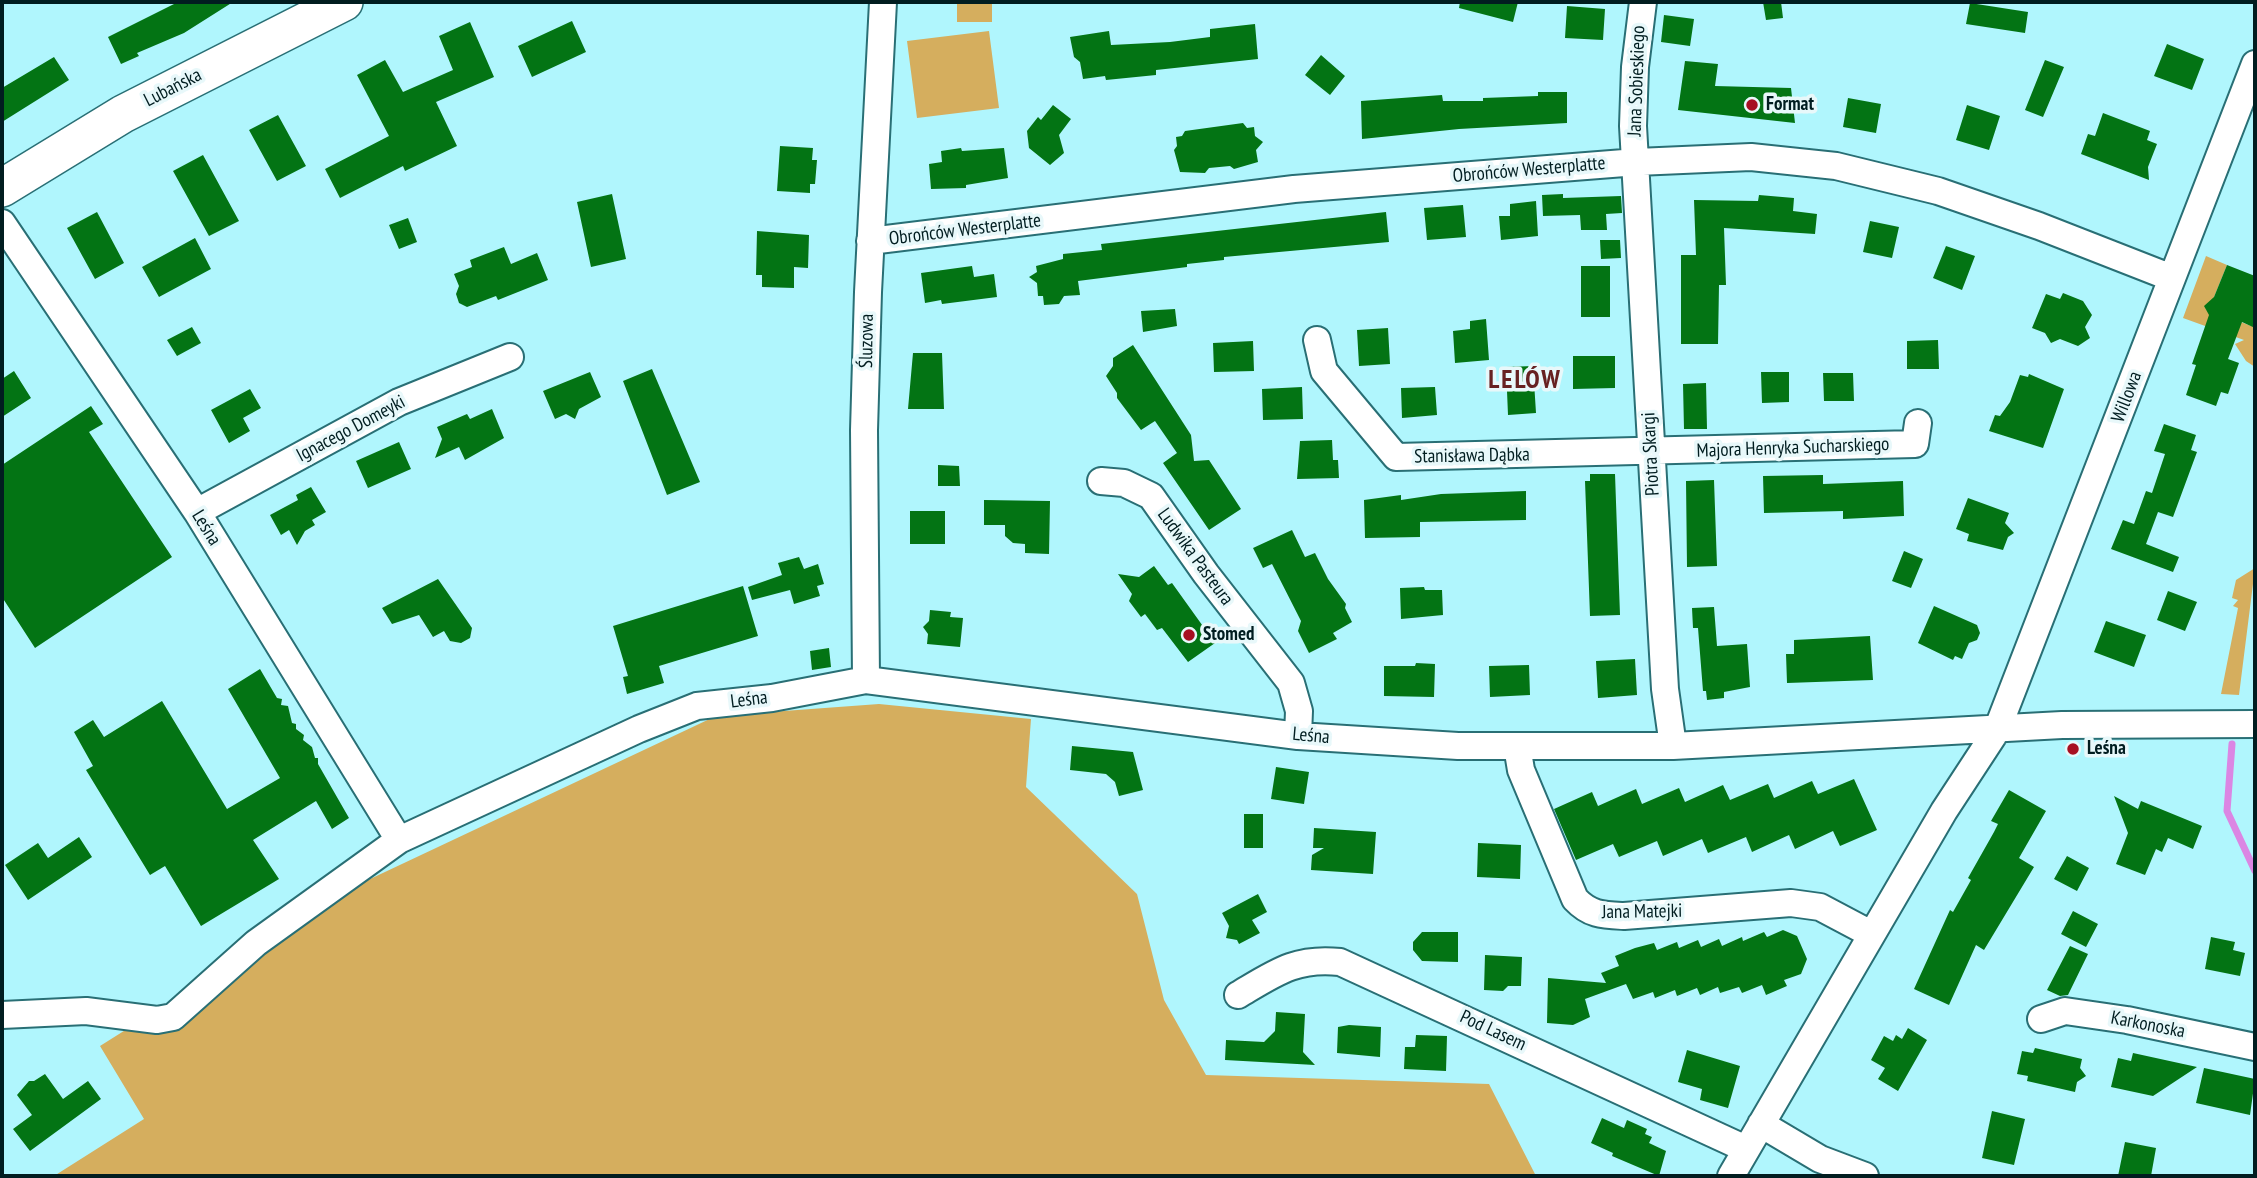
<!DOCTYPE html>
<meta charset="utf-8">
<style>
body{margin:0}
#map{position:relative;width:2257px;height:1178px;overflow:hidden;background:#b0f6fd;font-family:"PT Sans Narrow",sans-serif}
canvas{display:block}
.frame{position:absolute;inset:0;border:4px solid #011d20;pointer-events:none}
</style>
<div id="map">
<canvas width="2257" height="1178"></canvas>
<div class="frame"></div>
</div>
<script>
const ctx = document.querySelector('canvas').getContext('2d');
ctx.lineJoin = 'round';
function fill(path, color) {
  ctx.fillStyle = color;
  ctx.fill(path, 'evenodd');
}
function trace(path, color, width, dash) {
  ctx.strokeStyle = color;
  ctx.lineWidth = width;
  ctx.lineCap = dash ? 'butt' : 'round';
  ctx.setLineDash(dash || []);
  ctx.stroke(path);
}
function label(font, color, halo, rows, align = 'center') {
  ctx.font = font + ' "PT Sans Narrow",sans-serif';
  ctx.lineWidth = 7;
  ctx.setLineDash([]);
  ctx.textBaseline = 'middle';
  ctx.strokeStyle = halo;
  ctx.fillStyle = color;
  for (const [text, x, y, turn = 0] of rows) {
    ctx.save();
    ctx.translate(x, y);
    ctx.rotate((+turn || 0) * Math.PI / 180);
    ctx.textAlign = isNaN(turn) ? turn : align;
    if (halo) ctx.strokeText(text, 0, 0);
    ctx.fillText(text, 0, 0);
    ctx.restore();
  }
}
fill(new Path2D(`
 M957 2H992V22H957Z
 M989 31 999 108 917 118 907 41Z
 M2206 256 2227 265 2212 302 2206 309 2209 313 2216 312 2251 326 2255 318V367L2246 361 2235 344 2244 340 2183 318Z
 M2255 568 2239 695 2221 694 2238 608 2233 606 2238 600 2232 598 2236 580Z
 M879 704 1031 719 1026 787 1137 894 1164 1000 1206 1075 1489 1084 1536 1176H54L144 1119 100 1046 351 888 716 716Z`), '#d5ae5e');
trace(new Path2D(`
 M2232 744 2227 811 2255 871`), '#db86e3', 7);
fill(new Path2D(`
 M178 2H233L184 33 137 53 139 56 121 64 108 37Z
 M1460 2H1518L1513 22 1459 8Z
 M1763 2H1781L1783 18 1766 20Z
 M1970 3 2028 12 2025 33 1966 24Z
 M1567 6 1605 9 1603 40 1565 38Z
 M1664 15 1694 19 1690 46 1661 42Z
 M572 21 586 52 532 77 518 46Z
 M470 22 494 77 436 102 457 146 405 171 403 166 340 198 325 169 389 136 357 75 385 60 403 92 453 70 439 36Z
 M1255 24 1258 59 1156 70V75L1106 80 1105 76 1083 79 1080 62 1074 57 1070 37 1109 31 1111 45 1170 42 1210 37V29Z
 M2167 44 2204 59 2192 90 2154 76Z
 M1321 55 1345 76 1330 95 1305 75Z
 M54 57 69 80 2 122V88Z
 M2045 60 2064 67 2043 117 2025 110Z
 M1685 61 1718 64 1715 86 1791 88 1795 123 1678 110Z
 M1538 92H1567V123L1459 129 1362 139 1361 101 1442 95 1443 101H1483V98L1538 96Z
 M1848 98 1881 104 1876 133 1843 127Z
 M1053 105 1071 119 1059 135 1064 153 1050 165 1029 148 1027 131 1038 117 1041 120Z
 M1967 105 2000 116 1989 150 1956 140Z
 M2103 113 2150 131 2147 140 2157 144 2148 167 2149 180 2081 154 2088 134 2095 136Z
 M278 115 306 166 277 181 249 130Z
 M1243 123 1247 128 1254 127 1255 136 1263 142 1256 150 1258 162 1234 169 1230 166 1209 168 1205 173 1180 172 1174 150 1177 146 1176 137 1182 136 1185 131Z
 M780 146 813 148 812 160H817L815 184H810V193L777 191Z
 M961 148 962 151 1004 148 1008 178 966 185V188L931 189 929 164 942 162 941 151Z
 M203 155 239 221 209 236 173 171Z
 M612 194 626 259 591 267 577 202Z
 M1563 194V198L1621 196 1622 213 1606 214 1607 230H1581L1580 215 1543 216 1542 195Z
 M1759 195 1794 198 1793 211 1817 214 1815 234 1724 228 1726 285H1719L1718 344H1681V255H1696L1694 200 1758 201Z
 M1536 201 1538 236 1501 240 1499 216H1510V204Z
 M1463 205 1466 237 1427 240 1424 208Z
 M97 212 124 263 95 279 67 228Z
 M1386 212 1389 242 1224 257V260L1187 264V267L1078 281 1080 295 1064 296 1059 304 1044 305 1043 296H1038L1037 283 1029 277 1037 272 1036 266 1063 259V254L1102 250 1101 244Z
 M408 218 417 242 399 249 389 225Z
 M1870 221 1899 227 1892 258 1863 252Z
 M757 231 809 235 808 268 794 267V288L762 287V275H756Z
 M195 238 211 269 159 297 142 267Z
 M1600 240H1620L1621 258 1601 259Z
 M1946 246 1975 256 1962 290 1933 278Z
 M504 247 511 264 537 253 548 280 498 300 496 296 467 307 459 303 456 294 459 286 454 274 472 267 470 260Z
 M2227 265 2255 276V328L2242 322 2228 359 2239 363 2228 394 2221 392 2216 406 2186 395 2196 365 2192 364 2209 315 2204 306 2214 297Z
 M972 266 974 277 994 274 997 297 942 304 941 300 925 303 921 273Z
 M1581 266H1610V317H1581Z
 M2063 293 2083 301 2092 315 2085 327 2090 338 2078 346 2060 339 2051 343 2045 333 2032 328 2046 294 2060 299Z
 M1175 309 1177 326 1143 332 1141 311Z
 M1486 319 1489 360 1455 363 1453 331 1470 329V321Z
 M192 327 201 343 177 356 167 340Z
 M1388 328 1390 364 1359 366 1357 330Z
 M1938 340 1939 369H1907V341Z
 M1253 341 1254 371 1214 372 1213 343Z
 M1133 345 1191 435 1194 461 1209 460 1241 509 1209 530 1163 463 1177 453 1155 421 1141 430 1117 398V393L1106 376 1113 366V358Z
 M913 353H942L944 409H908Z
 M1573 356H1615V388L1573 389Z
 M1533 366 1536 413 1508 415 1506 367Z
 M652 369 700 482 667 495 623 381Z
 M14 371 31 398 2 417V379Z
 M590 372 601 397 579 409 575 419 566 414 555 419 543 391Z
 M1761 372H1789V402L1762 403Z
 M1823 373H1853L1854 401H1824Z
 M2029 374 2064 389 2043 448 1989 431 1995 415 2000 416 2010 402 2020 375 2028 377Z
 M1706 383 1707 429H1684L1683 384Z
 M1302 387 1303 419 1263 420 1262 389Z
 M1435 387 1437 415 1402 418 1401 388Z
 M250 389 261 408 243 418 250 431 229 443 211 410Z
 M91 406 103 424 89 432 172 557 35 648 2 597V465Z
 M492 409 504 438 465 460 459 447 435 458 442 439 437 427 467 414 470 419Z
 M2164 424 2196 435 2191 450 2197 452 2173 517 2158 512 2146 544 2179 557 2173 572 2111 549 2123 520 2134 524 2146 491 2152 493 2165 454 2154 451Z
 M1332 440 1333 460H1338L1339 478 1297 479 1300 441Z
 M399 442 411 469 368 488 356 461Z
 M938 465 959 466 960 486H938Z
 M1590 474H1615L1620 615 1590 616 1585 481H1590Z
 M1823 475V484L1903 481 1904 516 1843 519V511L1764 513 1763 476Z
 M1714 480 1717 566 1687 567 1686 481Z
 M311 487 326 512 312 520 315 525 305 531 297 545 289 530 281 535 270 515 298 500 296 495Z
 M1526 491V520L1420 522V537L1365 538 1364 500 1401 495V500L1441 494Z
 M1968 498 2009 513 2005 523 2014 533 2008 537 2003 550 1967 541 1969 534 1956 529Z
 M984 500 1050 501 1049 554 1025 553V544L1013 543 1005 536V525H984Z
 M910 511H945V544H910Z
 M1292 530 1305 557 1315 553 1328 579 1346 604 1345 608 1352 622 1333 633 1337 639 1309 653 1298 631 1301 621 1272 564 1263 568 1253 548Z
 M1904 551 1923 559 1911 588 1892 581Z
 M799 557 804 569 818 564 824 584 817 586 820 596 794 604 790 590 752 600 748 587 782 575 778 563Z
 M1154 566 1168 585 1172 583 1215 643 1188 662 1162 628 1157 630 1145 614 1141 617 1129 601 1132 594 1118 574 1139 577Z
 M438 579 472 628 470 638 461 643 450 641 444 631 433 637 419 615 392 624 382 608Z
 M743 586 758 636 659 666 664 683 627 694 623 677 628 676 613 626Z
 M1424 587 1425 590H1442L1443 615 1401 619 1400 588Z
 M2168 591 2197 602 2185 631 2157 620Z
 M1934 606 1977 625 1980 633 1977 640 1969 643 1962 659 1955 656 1953 660 1918 643Z
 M1714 607 1717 646 1747 644 1750 687 1724 692V698L1707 700 1706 691H1703L1698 628H1693L1692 608Z
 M930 610 951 612 950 617 963 618 960 647 927 644 928 634 923 627 929 621Z
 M2106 621 2146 635 2134 667 2094 652Z
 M1870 636 1873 680 1787 683 1786 654H1794V640Z
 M829 648 831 667 812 670 810 651Z
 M1635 659 1637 695 1598 698 1596 661Z
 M1416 663 1435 664 1434 697 1384 696V666H1415Z
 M1529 665 1530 695 1490 697 1489 666Z
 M260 669 277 698 282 699 281 705 288 706 292 723 296 724V729L304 735 303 740 312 747 315 758H318V764L349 818 332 829 316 801 253 840 279 879 201 926 165 866 150 875 86 770 93 766 74 732 93 720 104 737 162 701 227 809 280 778 228 689Z
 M1072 746 1133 752 1143 790 1119 796 1115 782 1106 774 1070 770Z
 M1276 767 1309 772 1304 804 1271 799Z
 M1854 779 1877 830 1840 846 1833 831 1795 849 1789 835 1752 852 1746 837 1708 853 1702 839 1663 856 1657 841 1619 857 1613 844 1576 860 1554 809 1592 792 1598 806 1636 789 1642 804 1679 788 1685 802 1723 785 1730 800 1768 784 1774 798 1812 781 1818 794Z
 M2009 790 2046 811 2019 858 2034 867 1984 950 1976 945 1949 1005 1914 989 1950 910 1953 912 1971 880 1968 878 1994 832 1998 824 1991 821Z
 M2114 796 2138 809 2141 801 2202 826 2193 849 2168 838 2162 852 2156 849 2145 875 2116 864 2128 833Z
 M1244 814H1263V848H1244Z
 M1314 828 1376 832 1373 874 1311 870 1312 855 1324 848H1313Z
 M79 837 92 857 28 900 5 865 38 843 48 858Z
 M1478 843 1521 845 1520 879 1477 877Z
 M2067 856 2089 868 2077 891 2054 879Z
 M1258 894 1267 912 1252 920 1260 933 1239 944 1237 940 1226 938 1229 926 1222 913Z
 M2073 911 2098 924 2086 947 2061 934Z
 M1783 930 1797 936 1807 959 1801 974 1784 980 1787 986 1766 995 1762 985 1742 993 1739 987 1720 993 1718 987 1700 995 1697 988 1677 996 1675 990 1655 998 1653 992 1633 999 1626 984 1585 999 1590 1017 1573 1025 1547 1023 1548 978 1606 983 1601 973 1619 966 1615 956 1635 948 1654 943 1657 950 1677 942 1679 948 1698 940 1701 947 1719 939 1722 946 1742 937 1743 941 1764 932 1767 937Z
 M1422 932H1458V962L1422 961 1413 950V942Z
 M2211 937 2235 942 2233 950 2245 953 2240 976 2205 969Z
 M2070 946 2088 954 2068 995 2060 996 2047 990Z
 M1485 955 1522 957 1521 986H1508L1503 991 1484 990Z
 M1276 1012 1305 1014 1303 1052 1315 1065 1225 1060 1226 1040 1264 1042 1275 1031Z
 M1349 1025 1381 1027 1380 1057 1337 1053 1338 1027Z
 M1908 1028 1927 1040 1898 1091 1878 1079 1885 1068 1871 1060 1884 1036 1893 1041 1896 1035 1902 1039Z
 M1416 1035 1447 1036 1446 1071 1404 1069 1405 1047H1415Z
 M2035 1048 2082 1059 2080 1068 2086 1076 2077 1082 2075 1092 2027 1081 2028 1076 2017 1074 2022 1051 2033 1053Z
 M1687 1050 1740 1066 1728 1108 1700 1100 1702 1089 1678 1082Z
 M2133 1053 2197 1067 2153 1096 2111 1087 2118 1058 2131 1061Z
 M2204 1068 2255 1079 2250 1115 2196 1103Z
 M45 1074 63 1099 88 1081 101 1099 30 1151 13 1129 32 1115 17 1095 29 1081H34Z
 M1992 1111 2025 1119 2014 1165 1982 1158Z
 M1602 1118 1624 1128 1627 1120 1647 1129 1645 1134 1652 1137 1649 1143 1666 1151 1659 1176 1612 1156 1613 1153 1591 1143Z
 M2125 1142 2156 1148 2151 1176H2118Z`), '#037414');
const street = new Path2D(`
 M1643 2 1635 67 1633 126 1665 689 1673 746
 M2 223 197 512 399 840
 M870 241 1294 189 1637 162 1751 157 1836 166 1938 191 2039 226 2172 278
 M1317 340 1324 371 1396 457 1915 444 1918 423
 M1101 481 1124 483 1151 496 1206 574 1291 683 1299 711 1298 736
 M197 512 399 402 510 357
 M866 680 864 430 868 292 883 2
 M1517 746 1521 770 1575 899C1590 915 1603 915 1624 916L1791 903 1820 907 1871 934
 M1238 995C1275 973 1296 957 1340 962L1746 1149
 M2 1015 86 1011 157 1020 173 1017 256 943 399 840 639 729 697 706 772 698 866 680 1298 736 1458 746H1673L2062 725 2255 724
 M2041 1019 2065 1011 2127 1020 2255 1047
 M1761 1124 1820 1159 1865 1176
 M1731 1176 1944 811 1997 730 2255 64`);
const secondary = new Path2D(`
 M2 188 123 114 344 2`);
trace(street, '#296f75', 30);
trace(secondary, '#296f75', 40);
trace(street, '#fff', 26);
trace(secondary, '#fff', 37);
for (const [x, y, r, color] of [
 [1752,105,7,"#a70f21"],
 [1189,635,7,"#a70f21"],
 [2073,749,7,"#a70f21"]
]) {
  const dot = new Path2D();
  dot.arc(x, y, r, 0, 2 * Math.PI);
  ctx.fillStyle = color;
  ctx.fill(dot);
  trace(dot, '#e8f8fa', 2.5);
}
label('19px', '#011d20', '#e8f8fa', [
 ["Jana Sobieskiego",1637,81,-88],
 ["Lubańska",173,88,-27],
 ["Obrońców Westerplatte",1529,170,-5],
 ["Obrońców Westerplatte",965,230,-7],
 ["Śluzowa",867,341,-89],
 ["Willowa",2127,397,-69],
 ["Ignacego Domeyki",351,429,-28],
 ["Majora Henryka Sucharskiego",1793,448,-2],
 ["Piotra Skargi",1651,454,-93],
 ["Stanisława Dąbka",1472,456,-1],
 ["Leśna",206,528,58],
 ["Ludwika Pasteura",1195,557,54],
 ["Leśna",749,700,-7],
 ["Leśna",1311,736,5],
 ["Jana Matejki",1642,912,-1],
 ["Karkonoska",2148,1025,11],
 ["Pod Lasem",1493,1031,25]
]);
label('bold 19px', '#011d20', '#e8f8fa', [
 ["Format",1766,105],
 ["Stomed",1203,635],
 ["Leśna",2087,749]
], 'left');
ctx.letterSpacing = '2px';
label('bold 26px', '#672121', '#e8f8fa', [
 ["LELÓW",1525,381]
]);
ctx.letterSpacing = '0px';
</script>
